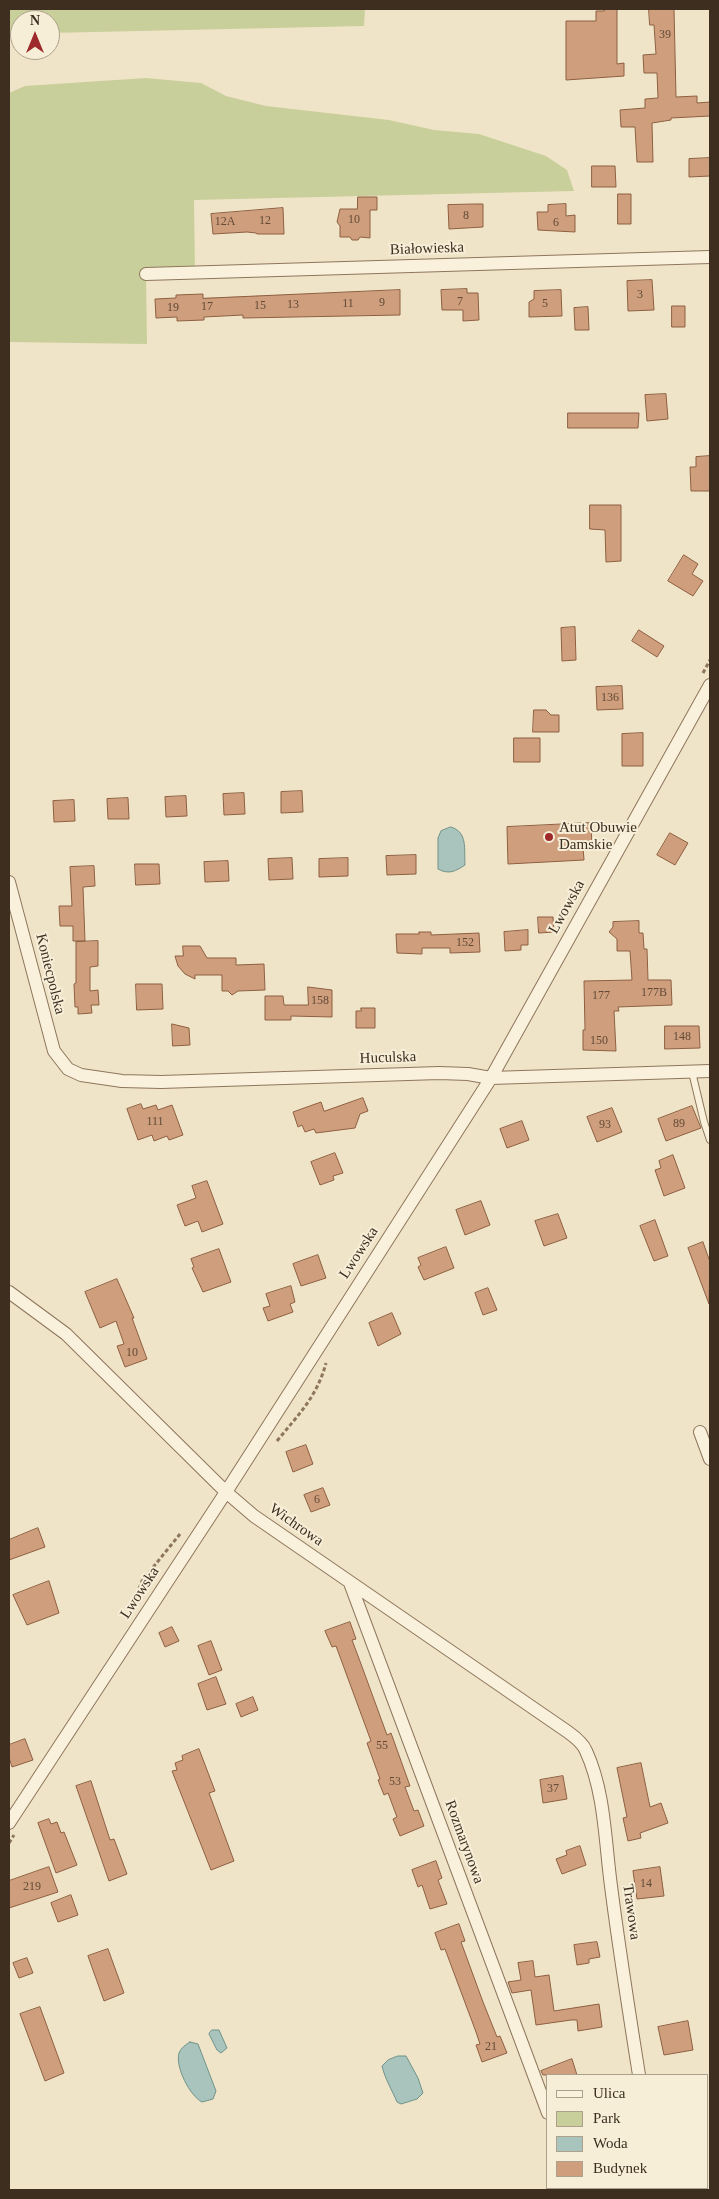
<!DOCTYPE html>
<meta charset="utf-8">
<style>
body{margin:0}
#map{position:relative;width:719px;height:2199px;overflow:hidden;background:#f0e4c8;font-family:Georgia,serif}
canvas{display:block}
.frame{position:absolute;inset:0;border:10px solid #3d2e20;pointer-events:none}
.legend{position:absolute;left:546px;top:2074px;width:162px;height:115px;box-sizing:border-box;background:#f7eed8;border:1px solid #ada18e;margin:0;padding:6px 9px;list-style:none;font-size:15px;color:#3d2e20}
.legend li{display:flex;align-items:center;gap:10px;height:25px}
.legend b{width:25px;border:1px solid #ada18e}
.north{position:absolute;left:10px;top:10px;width:50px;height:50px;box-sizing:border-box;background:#f7eed8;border:1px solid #ada18e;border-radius:50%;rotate:0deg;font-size:14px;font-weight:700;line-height:20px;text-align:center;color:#3d2e20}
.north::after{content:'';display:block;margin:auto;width:18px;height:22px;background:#9e2a2b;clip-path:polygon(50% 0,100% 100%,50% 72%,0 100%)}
</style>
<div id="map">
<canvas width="719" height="2199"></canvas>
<div class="frame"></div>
<ul class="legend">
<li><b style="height:6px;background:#faf1dc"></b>Ulica</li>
<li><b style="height:14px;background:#c9cf9b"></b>Park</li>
<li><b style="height:14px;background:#a9c4bc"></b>Woda</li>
<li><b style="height:14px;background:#cf9f7d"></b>Budynek</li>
</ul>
<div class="north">N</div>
</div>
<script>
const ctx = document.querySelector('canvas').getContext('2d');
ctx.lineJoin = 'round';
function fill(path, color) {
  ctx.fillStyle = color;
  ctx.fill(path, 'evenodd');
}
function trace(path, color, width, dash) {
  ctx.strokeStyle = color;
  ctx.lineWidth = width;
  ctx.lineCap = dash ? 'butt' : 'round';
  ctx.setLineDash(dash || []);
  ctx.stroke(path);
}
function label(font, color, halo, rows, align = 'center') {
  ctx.font = font + ' Georgia,serif';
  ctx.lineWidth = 4;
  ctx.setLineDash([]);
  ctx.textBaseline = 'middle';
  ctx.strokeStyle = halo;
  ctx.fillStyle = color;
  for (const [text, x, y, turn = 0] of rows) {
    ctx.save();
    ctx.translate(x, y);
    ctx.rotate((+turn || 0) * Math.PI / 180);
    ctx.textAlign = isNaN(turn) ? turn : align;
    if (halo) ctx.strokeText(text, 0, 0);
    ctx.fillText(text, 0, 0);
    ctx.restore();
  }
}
fill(new Path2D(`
 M9 9H365L364 26 50 33V20H20V33H9Z
 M146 78 201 83 226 96 266 106 389 120 434 130 479 134 546 156 567 170 574 191 194 200 195 273 146 274 147 344 9 342V93L25 86Z`), '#c9cf9b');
const water = new Path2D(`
 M451 827C468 832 464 849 465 865 456 871 449 875 438 869V838L441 831Z
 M212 2030H219L227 2048 221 2053 217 2050 209 2034Z
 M190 2042 198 2044 216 2091 213 2099 202 2102C190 2096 175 2067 179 2053 181 2048 185 2045 190 2042Z
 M398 2056H406L418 2078 423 2093 417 2099 401 2104 397 2102C392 2090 385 2079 382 2066L388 2060Z`);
fill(water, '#a9c4bc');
trace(water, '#6f938a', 1);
const building = new Path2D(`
 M604 9H617V64L624 63V76L566 80V21H596V11H604Z
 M649 9H674L676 97 697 96V103L710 102V116L671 118V120L652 123 653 162H637L635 127H621L620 110 645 108V99L658 98 657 73H644L643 55 656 54 654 25H650Z
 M710 158V176L689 177V159Z
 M592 166H615L616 187H592Z
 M618 194H631V224H618Z
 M358 197H377V210H370V238L360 237 358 240H352L350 237H340V226L337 222 340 209H357Z
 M474 204H483V227L449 229 448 205Z
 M566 204V216L575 215V232L538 230 537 212H548V205Z
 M283 208 284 234H257L256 233 247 232 213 234 211 214Z
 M652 280 654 310 628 311 627 281Z
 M467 289V293H478L479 320 463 321V310H442L441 290Z
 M400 290V315L243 318V315L204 317V320L177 321V317L156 318 155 299 176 298V295L203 294V298Z
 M561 290 562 316 529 317V302L534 299V291Z
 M672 306H685V327H672Z
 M588 307 589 330H575L574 308Z
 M666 394 668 419 647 421 645 395Z
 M568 413H639L638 428H568Z
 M710 456V491H691L690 467H696V457Z
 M590 505H621V561L606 562 605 530 590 529Z
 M684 555 698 564 692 574 703 581 693 596 668 581Z
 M575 627 576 660 562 661 561 628Z
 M639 630 664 646 657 657 632 641Z
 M622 686 623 709 597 710 596 687Z
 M534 710H546L551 715H559V732H533Z
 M643 733V766H622V734Z
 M514 738H540V762H514Z
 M302 791 303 812 281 813V792Z
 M244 793 245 814 224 815 223 794Z
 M186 796 187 816 166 817 165 797Z
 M128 798 129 819H108L107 799Z
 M74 800 75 821 54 822 53 801Z
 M591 823 592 846 583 847 584 860 508 864 507 827Z
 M670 833 688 843 675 865 657 855Z
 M416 855V874L387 875 386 856Z
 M292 858 293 879 269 880 268 859Z
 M348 858V876L319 877V859Z
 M228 861 229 881 205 882 204 862Z
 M135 864H159L160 884 136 885Z
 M94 866 95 886 83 887 85 941H73V926H60L59 906H72L70 867Z
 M538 917H553L554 932 539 933Z
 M639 921V933H643L644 949H647L648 980H671L672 1005 618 1007 619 1011H614L616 1051 583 1050V1030H585L584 981 632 980 630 951H617V939L609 932 613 927V922Z
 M528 930V945H521V950L505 951 504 932Z
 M419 932H431V935L479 933 480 952 450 953V948H422V954L397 953 396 934H419Z
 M98 941V966L90 967V991L98 990 99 1005H91L92 1013 78 1014V1007H75L74 984 76 983V942Z
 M183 946H200L207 958H236V965L264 964 265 990 238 991 232 995 228 991H222V975H195V979L185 974 178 966 175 956H183Z
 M136 984H162L163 1009 137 1010Z
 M308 987 332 990V1017L291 1016V1020H265V996H283L284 1005H308Z
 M361 1008H375V1028H356V1011H361Z
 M172 1024 189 1028 190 1045 173 1046Z
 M665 1026H699L700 1048 665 1049Z
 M363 1098 368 1111 360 1114 355 1128 316 1133 314 1129 305 1132 302 1125 298 1127 293 1112 321 1102 324 1111Z
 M141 1104 143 1109 156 1105 158 1110 172 1105 183 1135 169 1140 167 1136 154 1141 152 1135 138 1140 127 1109Z
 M692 1106 701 1128 666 1141 658 1119Z
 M612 1108 622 1132 597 1142 587 1117Z
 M522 1121 529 1140 507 1148 500 1129Z
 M335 1153 343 1173 333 1176 334 1180 320 1185 311 1162Z
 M673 1155 685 1188 664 1196 655 1170 661 1168 659 1161Z
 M207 1181 223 1224 202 1232 198 1221 185 1226 177 1205 196 1198 192 1186Z
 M481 1201 490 1225 465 1235 456 1210Z
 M558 1214 567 1238 544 1246 535 1221Z
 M655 1220 668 1256 654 1261 640 1226Z
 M703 1242 710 1262 709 1304 688 1248Z
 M446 1247 454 1268 424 1280 418 1267 421 1265 418 1258Z
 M219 1249 231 1282 203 1292 192 1268 194 1267 191 1259Z
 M318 1255 326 1278 301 1286 293 1264Z
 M117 1279 134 1318H132L147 1359 125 1367 117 1346 124 1344 116 1321 100 1328 85 1292Z
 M291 1286 295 1302 290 1304 293 1312 268 1321 263 1308 270 1306 266 1294Z
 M488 1288 497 1310 483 1315 475 1293Z
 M392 1313 401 1334 378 1346 369 1323Z
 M306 1445 313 1464 293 1472 286 1452Z
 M323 1488 330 1505 311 1512 304 1495Z
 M38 1528 45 1547 9 1560V1540Z
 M49 1581 59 1613 27 1625 13 1595Z
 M350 1622 356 1639 352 1640 361 1664 387 1735 391 1733 410 1786 405 1787 414 1811 418 1810 424 1826 400 1836 393 1819 397 1817 388 1793 384 1795 378 1780 380 1779 367 1743 371 1741 336 1646 332 1647 325 1631Z
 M172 1627 179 1641 165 1647 159 1633Z
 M211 1641 222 1670 209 1675 198 1646Z
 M216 1677 226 1704 207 1710 198 1684Z
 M253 1697 258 1710 241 1717 236 1704Z
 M25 1739 33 1760 12 1767 9 1757V1745Z
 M199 1749 215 1791 209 1793 234 1861 211 1870 172 1771 177 1770 175 1763 183 1760 182 1756Z
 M641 1763 650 1807 661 1803 668 1823 640 1833 641 1838 628 1841 623 1818 627 1817 617 1768Z
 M563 1776 567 1799 543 1803 540 1780Z
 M91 1781 110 1840 114 1839 127 1874 109 1881 76 1786Z
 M49 1819 51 1824 57 1822 61 1833 64 1832 77 1865 56 1873 38 1823Z
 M580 1846 586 1865 562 1874 556 1859 567 1855 566 1851Z
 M436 1861 442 1878 438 1880 447 1904 430 1909 422 1885 418 1887 412 1870Z
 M49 1867 58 1892 9 1908V1881Z
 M660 1867 664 1896 637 1899 633 1871Z
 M71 1895 78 1915 58 1922 51 1903Z
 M459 1924 465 1941 461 1942 483 2002 497 2037 500 2036 507 2053 482 2062 476 2045 480 2044 476 2032 445 1949 441 1950 435 1933Z
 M597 1942 600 1957 589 1959V1963L577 1965 574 1945Z
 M108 1949 124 1993 104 2001 88 1956Z
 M27 1958 33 1973 19 1978 13 1963Z
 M533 1961 535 1977 549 1975 554 2011 599 2004 602 2027 578 2031 577 2020H571L536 2025 531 1990 512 1993 508 1982 521 1980 518 1963Z
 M40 2007 64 2073 45 2081 20 2014Z
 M688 2021 693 2050 664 2055 658 2027Z
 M572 2059 577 2075H543L541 2071Z`);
fill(building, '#cf9f7d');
trace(building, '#8d5f41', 1);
const lane = new Path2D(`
 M692 1072 704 1122 710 1140`);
const street = new Path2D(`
 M146 274 710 257
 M9 882 54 1051 68 1069 81 1075 122 1081 161 1082 439 1073 468 1074 491 1078 710 1071
 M9 1292 66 1334 226 1492 254 1516 568 1732C575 1737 583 1743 586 1751 605 1792 605 1842 611 1886 619 1949 629 2012 639 2075
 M700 1432 710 1459
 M350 1583 548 2113
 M9 1823 226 1492 491 1078 710 685
 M576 2188 577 2190
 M657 2188V2190`);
trace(lane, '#8d765c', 8);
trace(street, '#8d765c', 14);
trace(new Path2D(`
 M703 673 710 660
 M277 1441C298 1415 317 1397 326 1363
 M132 1607 142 1581 180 1534
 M9 1843 14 1835`), '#8d765c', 3, [4, 2.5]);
trace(lane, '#faf1dc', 6);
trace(street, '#faf1dc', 12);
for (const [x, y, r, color] of [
 [549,837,5,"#9e2a2b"]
]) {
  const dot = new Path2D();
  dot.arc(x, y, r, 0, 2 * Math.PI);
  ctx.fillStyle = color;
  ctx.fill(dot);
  trace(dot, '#f7eed8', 2);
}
label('12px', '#624a37', null, [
 ["39",665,35],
 ["8",466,216],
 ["10",354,220],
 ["12",265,221],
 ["12A",225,222],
 ["6",556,223],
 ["3",640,295],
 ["7",460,302],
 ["9",382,303],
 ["11",348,304],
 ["5",545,304],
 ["13",293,305],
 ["15",260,306],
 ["17",207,307],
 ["19",173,308],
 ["136",610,698],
 ["152",465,943],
 ["177B",654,993],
 ["177",601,996],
 ["158",320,1001],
 ["148",682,1037],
 ["150",599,1041],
 ["111",155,1122],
 ["89",679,1124],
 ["93",605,1125],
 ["10",132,1353],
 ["6",317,1500],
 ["55",382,1746],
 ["53",395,1782],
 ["37",553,1789],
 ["14",646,1884],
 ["219",32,1887],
 ["21",491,2047]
]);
label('15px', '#3d2e20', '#f7eed8', [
 ["Białowieska",427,249,-2],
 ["Lwowska",567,907,-61],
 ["Koniecpolska",50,974,76],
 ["Huculska",388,1058,-2],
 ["Lwowska",359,1253,-57],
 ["Wichrowa",296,1525,35],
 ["Lwowska",140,1593,-57],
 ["Rozmarynowa",464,1842,70],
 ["Trawowa",631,1912,82]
]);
label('15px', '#3d2e20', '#f7eed8', [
 ["Atut Obuwie",559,828],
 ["Damskie",559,845]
], 'left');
</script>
